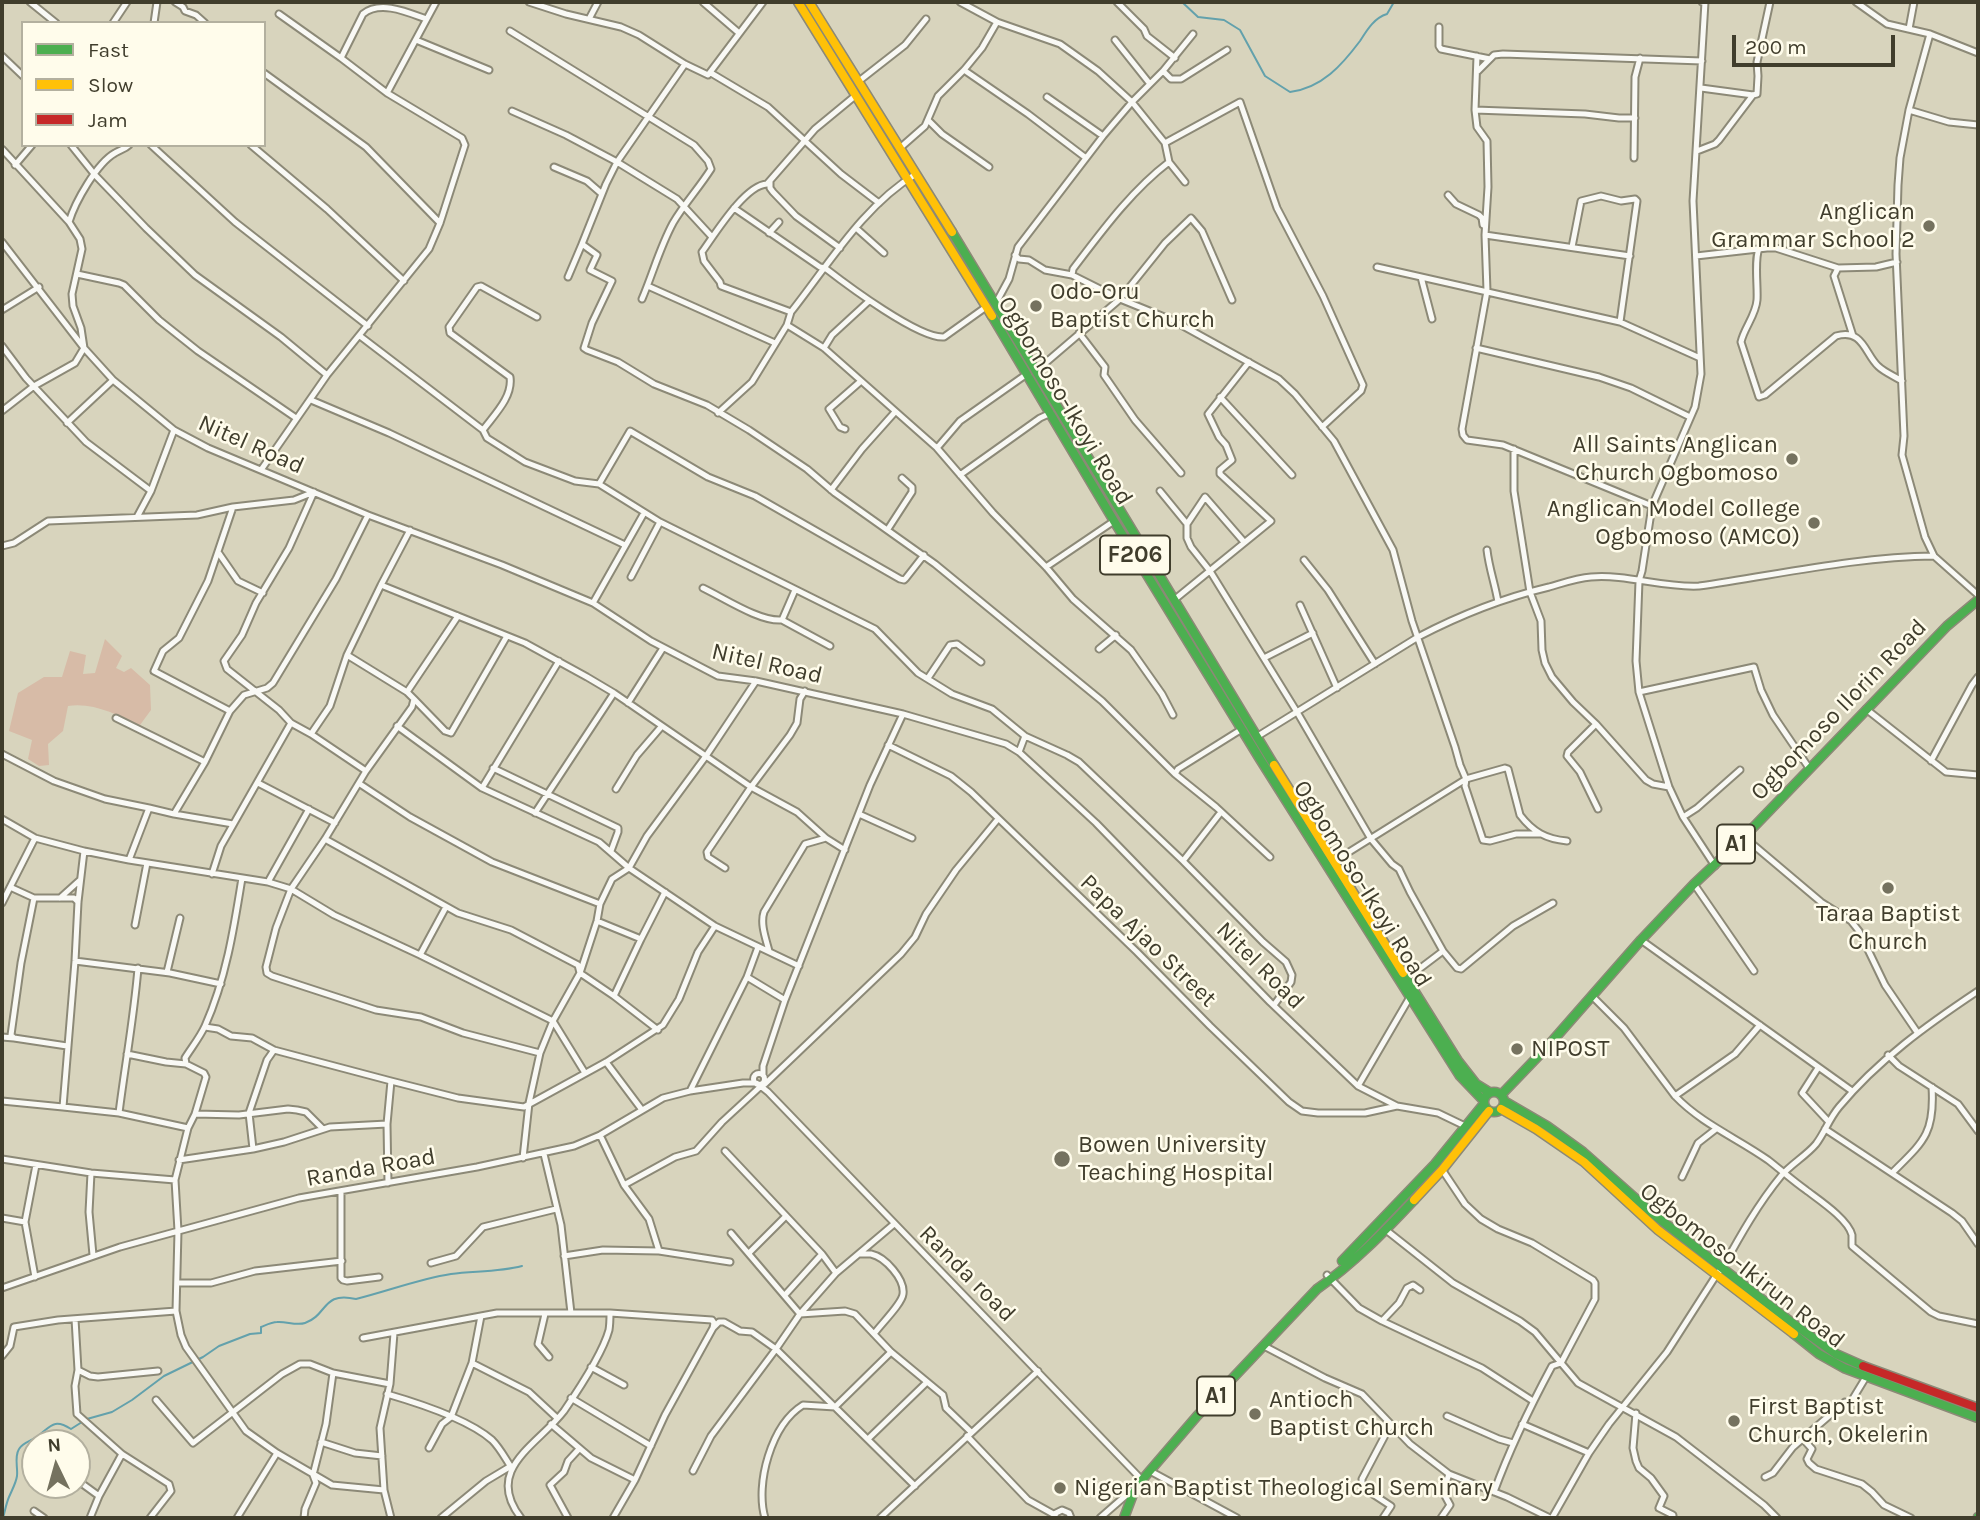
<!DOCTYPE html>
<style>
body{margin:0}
#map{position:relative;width:1980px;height:1520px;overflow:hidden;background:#d8d4bd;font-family:Karla,sans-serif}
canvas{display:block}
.frame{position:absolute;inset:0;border:4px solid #403d2c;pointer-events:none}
.legend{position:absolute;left:21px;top:21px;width:245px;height:126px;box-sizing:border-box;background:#fffceb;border:2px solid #b3b09f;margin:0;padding:9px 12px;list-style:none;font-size:21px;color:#403d2c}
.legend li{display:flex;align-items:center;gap:14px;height:35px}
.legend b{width:35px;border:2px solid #b3b09f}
.north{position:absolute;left:21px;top:1429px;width:70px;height:70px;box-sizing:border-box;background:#fffceb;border:2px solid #b3b09f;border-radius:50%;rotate:355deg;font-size:19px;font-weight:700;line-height:28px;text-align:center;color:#403d2c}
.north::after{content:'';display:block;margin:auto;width:24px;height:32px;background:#75725f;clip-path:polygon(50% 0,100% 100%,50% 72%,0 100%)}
.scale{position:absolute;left:1732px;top:35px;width:163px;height:32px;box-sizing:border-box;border:4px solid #403d2c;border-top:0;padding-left:9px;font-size:21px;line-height:24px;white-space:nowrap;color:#403d2c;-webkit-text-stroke:5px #fffceb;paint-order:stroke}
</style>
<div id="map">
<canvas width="1980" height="1520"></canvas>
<div class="frame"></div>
<ul class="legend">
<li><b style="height:9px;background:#4caf50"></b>Fast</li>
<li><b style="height:9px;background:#ffc107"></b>Slow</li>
<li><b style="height:9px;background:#c62828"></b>Jam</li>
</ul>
<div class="north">N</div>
<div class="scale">200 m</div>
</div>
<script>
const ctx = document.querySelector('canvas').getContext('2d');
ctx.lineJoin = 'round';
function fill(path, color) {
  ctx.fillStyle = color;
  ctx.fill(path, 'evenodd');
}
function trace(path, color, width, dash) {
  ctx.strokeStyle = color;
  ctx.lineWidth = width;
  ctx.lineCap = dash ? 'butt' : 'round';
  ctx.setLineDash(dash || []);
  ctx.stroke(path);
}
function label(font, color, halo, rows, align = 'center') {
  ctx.font = font + ' Karla,sans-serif';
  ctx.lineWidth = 5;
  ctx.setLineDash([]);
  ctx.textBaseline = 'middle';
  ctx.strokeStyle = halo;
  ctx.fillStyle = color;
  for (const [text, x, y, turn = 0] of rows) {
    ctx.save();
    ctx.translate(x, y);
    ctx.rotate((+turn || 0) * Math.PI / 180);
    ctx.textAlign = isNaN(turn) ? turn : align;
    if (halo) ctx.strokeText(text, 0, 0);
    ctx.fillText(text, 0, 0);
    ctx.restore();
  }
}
fill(new Path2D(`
 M105 639 122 656 116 668 124 672 131 668 150 685 151 710 140 725C117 715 93 702 68 706L63 731 48 744 49 765 39 766 28 759 32 740 9 731 18 693 44 677H62L70 651 86 655 83 674 95 673Z`), '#d7bba7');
trace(new Path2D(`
 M1182 2 1198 17 1224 20 1240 30 1265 76 1290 92C1322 88 1342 65 1360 41 1367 30 1374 18 1387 14L1394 2
 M87 1419 112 1412 132 1400 164 1376 203 1357 219 1346 250 1334 261 1333V1327C266 1325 272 1322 277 1322 286 1321 296 1326 305 1323 328 1315 322 1291 356 1299 388 1291 419 1279 451 1274 475 1271 499 1272 522 1266
 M3 1518C5 1511 6 1504 9 1497 12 1490 16 1483 17 1476 18 1467 14 1457 19 1449 23 1442 32 1441 38 1436 51 1426 54 1418 71 1429L82 1422`), '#63a1ac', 2);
const street = new Path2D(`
 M30 2 56 23
 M175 2 183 7 185 11 196 15 205 23
 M529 2 566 14 621 27 639 35 685 64 708 75 763 2
 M703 2 739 33
 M960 2 997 22 1060 44 1098 71 1132 102 1165 143 1169 162 1185 182
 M1117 2 1144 29 1147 36 1175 58
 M1702 2H1705L1693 201 1701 374 1695 407 1652 506 1642 571 1639 581 1636 661 1639 692 1669 787 1683 817 1715 866
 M1856 2 1887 24 1930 34 1978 53
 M589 19 598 2
 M113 23 127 2
 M154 23 157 2
 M1439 27V46L1441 49 1490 59
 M1909 29 1914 2
 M510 31 694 145 708 161 711 169C699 188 684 204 673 223 660 247 653 273 642 299
 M1930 34 1909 110 1900 158 1898 185 1896 254 1904 436 1902 455 1925 537 1934 556 1978 595
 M416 40 489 70
 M1115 40 1150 84
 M2 56 23 76
 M1477 56 1475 110 1477 127 1487 141 1488 187 1485 235 1487 291 1462 429 1463 435 1467 440 1503 445 1652 506
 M341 58 363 14C380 0 407 12 426 19
 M685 64 617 162 606 184 582 244 597 255 590 270 612 281 592 323 584 348 587 350 618 362 654 384 707 405 749 430 807 469 835 493 935 564 1102 701 1175 774 1216 807 1270 857
 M964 70 1028 114 1086 158
 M1163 71 1171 79H1181L1227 50
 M1478 71 1494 55 1503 54 1702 61
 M264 73 366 147 440 223
 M711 73 768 107 841 174 879 203
 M859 81 905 45 926 19
 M1701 88 1753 95 1757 94 1758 76 1757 62 1770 2
 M387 93 436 2
 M1047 97 1103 136
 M1475 110 1585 114 1619 118H1635
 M1909 110 1949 122 1978 125
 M512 111 566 135 617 162 677 199 712 237
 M929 121 942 134 989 167
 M1165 143 1240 102 1277 208 1323 296 1363 385 1361 391 1322 427
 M71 145 95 175 146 228 195 275 281 337 327 375
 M151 145 235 222 368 326
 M251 145 327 209 404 281
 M900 148 925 126 938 96 964 70 982 48 997 22
 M2 149 69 222 80 239 82 249 72 294 73 306 81 328 84 348 75 363 34 386 2 411
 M1697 151 1715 144 1719 140 1753 95
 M1634 158 1635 77 1640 58
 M1169 162C1131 191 1102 231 1073 269L1072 275 1120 299 1174 321 1279 379 1295 394 1334 441 1393 550 1412 621 1455 747 1460 765 1466 779 1465 786 1483 840 1490 841 1516 834H1540
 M15 165 32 145
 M554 167 587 181 602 194
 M770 181V188L773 192 796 216 840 248
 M1448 195 1456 204 1479 215 1482 218 1483 225
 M734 208 820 267 825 268C847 285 919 339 944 337L986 307
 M69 222C75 202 97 163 115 153 120 150 125 149 129 145
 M856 228 884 253
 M769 233 779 222
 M1485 235 1630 256
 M2 242 84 348 113 380 174 430 208 448 368 515 502 565 593 603 651 641 718 676 756 681 903 714 1006 744 1019 752 1096 823 1270 1002 1358 1086 1397 1106 1438 1113 1465 1126
 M1572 247 1581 201 1601 196 1621 201 1635 199 1637 201 1620 322
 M1759 249C1754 259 1758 287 1757 300 1756 315 1744 328 1741 342L1759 397 1765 395 1836 336C1863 328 1865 354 1878 366 1884 372 1894 376 1902 381
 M1015 255 1019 259 1029 260 1045 270 1072 275
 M1696 256 1767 248H1776L1838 268 1876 267 1897 262
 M1377 267 1620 322 1700 358
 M1838 268 1834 276 1853 336
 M77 274 119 283 124 285 159 320 198 351 296 418
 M568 277 582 244
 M1421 277 1432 319
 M650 287 775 343
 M996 303 1009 279 1018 247 1103 136 1132 102 1163 71 1193 34
 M2 310 39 287
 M791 312 721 286 720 282 704 261 702 252C715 234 745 185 767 184L815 129 855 96
 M787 325 824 348 937 448 993 513 1046 567 1073 599 1131 650 1162 694 1173 715
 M1079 333 1105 367 1104 375 1135 420 1181 473
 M360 336 483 430 487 438 525 462 575 481 599 484 660 522 875 629 918 673 952 694 992 709 1025 736
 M2 346 26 378 86 442 151 491
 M824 348 832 335 869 301
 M1476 348 1599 377 1631 388 1690 417
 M1036 371 1120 299 1165 243 1191 218 1202 231 1232 300
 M1220 397 1292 475
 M311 400 389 433 625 545
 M718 413 752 382 787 325 791 312C829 264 863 206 916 174
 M67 423 113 380
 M845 429 840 427 829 409 861 381
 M483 430C494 415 513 397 510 377L450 333 449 327 477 287 481 286 537 317
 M937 448 960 421 1024 376H1029
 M1514 449V491L1530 592 1541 621 1542 650 1545 663 1552 677 1573 702 1596 724 1646 780 1653 784 1669 787
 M261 470 327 375 429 249 440 223 465 145 462 138 387 93 341 58 279 14
 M960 475 1040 418 1051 413
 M599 484 630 431 708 477 755 496 900 579 904 580 906 578 924 555
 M831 490 862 449 895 412
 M1160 491 1187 524
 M314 492 289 548 256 603 242 635 224 661 227 669 279 710 291 723 311 734 366 771
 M368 515 336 579 273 683 267 688 244 695 230 711 205 762 174 814 149 808 129 860 84 851 78 902 75 961 63 1107 119 1113 188 1128 175 1180 178 1231 176 1311 181 1335 186 1347 246 1431 277 1453 332 1485 384 1490
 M137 517 151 491 174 430
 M888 529 912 492V487L902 478
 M1244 542 1205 497 1187 524V538L1191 547 1210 571 1297 712 1371 839 1392 864 1399 869 1410 892 1443 951
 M2 546 14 543 48 521 197 515 233 507 294 500 314 492
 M1487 550C1489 568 1495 584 1498 602
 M218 552 238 581 263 593
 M1304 560 1328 590 1375 664
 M1046 567 1114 521
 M631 577 660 522
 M381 585 525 643 587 677 614 693 751 787 797 812 826 838 845 850
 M703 588C724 598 760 622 782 620L830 646
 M1174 600 1271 521 1220 474V470L1232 460 1226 445 1219 437 1208 414 1249 362
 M593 603 644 513
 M1300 605 1337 688
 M458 616 407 692 414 699 412 707 366 771 325 839 291 889 276 928 266 967 267 973 272 976 376 1010 421 1017 463 1033 540 1053
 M782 620 795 590
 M1099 649 1116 635
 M347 655 407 692
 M1264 658 1313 633
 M928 678 950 645 957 644 981 662
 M1639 692 1754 667 1761 690 1773 715 1809 768
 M414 699 445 731 451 733 507 636
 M628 703 663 648
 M1866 709 1946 772 1978 775
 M230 711 154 671 163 651 179 638 208 581 233 507
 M116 718 205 762
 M1596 724 1568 752 1567 756 1580 772 1598 809
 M397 726 482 788 599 842 629 868 715 926 799 966
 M311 734 330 706 347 655 381 585 410 530
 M1258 736 1418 637C1460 615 1503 598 1549 587 1563 583 1577 578 1591 577 1627 574 1663 588 1699 586 1777 575 1854 557 1934 556
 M888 745 951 776 971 792 1137 952 1210 1026 1289 1102 1302 1111 1318 1113H1365L1397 1106
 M1019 752 1025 736 1067 755 1079 762 1183 861 1263 942 1286 962 1292 975 1291 982 1274 1005
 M2 754 54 781 105 799 149 808
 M1931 761 1972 685 1978 677
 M493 768 618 828V832L611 851
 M1175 774 1178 769 1242 729
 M258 783 335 823
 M360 784 410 817 492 862 600 904
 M482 788 559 661
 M616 789 637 755 661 727
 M535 813 614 693
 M174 814 233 824
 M859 814 912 838
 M1683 817 1697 808 1740 770
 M2 819 35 838 84 851
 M1744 837 1821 902 1851 921 1859 931 1885 985 1917 1032
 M325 839 458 913 511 930 578 965 580 973 614 996 658 1030
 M129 860 268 882 291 889 334 915 420 955 553 1021 585 1073
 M1183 861 1221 812
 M1333 862 1466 779 1505 768 1508 769 1520 815C1533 832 1546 839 1567 841
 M725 868 708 857 707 852 751 787 790 735 797 723 800 699 805 691
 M212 874 221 846 291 723
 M268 882 309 809
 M1694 884 1754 971
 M10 887 34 898 21 963 11 1035 14 1038 67 1046
 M34 898H74L78 902
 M60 898 80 880
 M2 903 35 838
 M597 921 641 939 665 892
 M135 925 147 863
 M1641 940 1852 1091
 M769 951C766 939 760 924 764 912L805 844 826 838
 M420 955 446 907
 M75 961 170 973 221 984
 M167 972 180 918
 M747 977 785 1000
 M1406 979 1443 951 1457 968 1461 969 1513 926 1553 903
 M614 996 641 939
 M1592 996 1624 1028 1675 1096C1702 1124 1737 1138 1768 1160 1781 1170 1793 1181 1806 1190 1819 1200 1848 1219 1852 1235 1852 1239 1852 1243 1852 1246L1931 1312 1939 1316 1978 1324
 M205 1027 218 1029 231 1036 252 1038 274 1050 391 1081 458 1098 524 1107 606 1062 663 1025 679 999 698 952 715 926
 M2 1037 14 1038
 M127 1054 166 1062 186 1064
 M1888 1055 1899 1066 1958 1104 1978 1131
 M606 1062 642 1110
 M1818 1068 1802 1093 1828 1121
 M753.5 1079a5.5 5.5 0 1 1 11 0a5.5 5.5 0 1 1-11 0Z
 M763 1075V1066L785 1000 870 785 903 714
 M758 1084 768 1092 1142 1480
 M765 1084 901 954 915 937 926 914 956 870 998 819
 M1358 1086 1410 997
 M690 1091 747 977 758 947
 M1675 1096 1735 1054 1760 1025
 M2 1101 63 1107
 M119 1113C125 1065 134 1017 138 968
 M195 1114 206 1077 204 1073 186 1064 185 1058C192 1047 200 1037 205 1026 226 979 234 928 242 878
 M188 1128 195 1114 239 1115 288 1109 297 1110 306 1112 323 1129
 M1825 1129 1952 1213 1962 1221 1978 1244
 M600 1135 624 1185 649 1219 659 1251
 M253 1149 249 1113 267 1060 274 1050
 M725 1151 822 1254 836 1273
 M544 1154 561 1225 571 1313
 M523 1158 529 1103 540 1053 553 1021 580 973 597 921 600 904 612 879 629 868 647 836 706 756 756 681
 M2 1159 91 1173 175 1180
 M179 1160 253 1149 284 1142 330 1127 387 1124
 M1443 1171 1465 1204 1481 1219 1498 1229 1532 1243 1593 1280 1595 1283V1299L1561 1363 1552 1366C1530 1407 1510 1448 1494 1492
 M91 1173 89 1212 93 1255
 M1892 1173C1923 1142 1935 1134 1932 1087
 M1682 1177 1698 1143 1716 1129
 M388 1183 387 1124 391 1081
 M624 1185 675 1157 696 1151 722 1122 761 1086
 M341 1191V1278L343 1280 347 1281 379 1277
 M2 1218 25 1222
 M1386 1230 1453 1283 1520 1321 1535 1332 1578 1383 1676 1437 1764 1505 1777 1518
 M731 1233 800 1314 845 1311 855 1314 891 1352 943 1395 946 1408 971 1432
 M749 1253 786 1216
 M860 1254C860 1254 870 1254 871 1254 885 1257 905 1279 903 1294 902 1304 880 1325 874 1334
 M564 1256 603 1250 659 1251 730 1262
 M431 1263 456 1256 483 1227 556 1209
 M1327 1275 1359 1308 1382 1321 1482 1368 1533 1401
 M35 1277 25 1222 36 1165
 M178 1283H211L255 1271 342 1261
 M2 1288 120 1247 299 1198 477 1167 574 1146 600 1135 663 1098 690 1091 743 1083H756
 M785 1295 822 1254
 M610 1313 712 1320 714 1323 713 1328 665 1415 635 1480 613 1518
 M545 1314 538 1344 549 1357
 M75 1319 78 1370 75 1386 77 1414 122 1454 169 1484 171 1491 150 1518
 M1382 1321 1399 1303 1407 1288 1413 1285 1420 1290
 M713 1328 719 1322H724L740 1331 752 1332 776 1349 915 1486
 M363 1338 497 1313H610C610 1319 610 1324 609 1330 603 1352 577 1392 564 1411 538 1445 483 1469 521 1518
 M1264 1346 1325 1378 1362 1394 1410 1444 1449 1474 1507 1497 1550 1518
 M2 1356 10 1346 14 1327 58 1320 176 1311
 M472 1363 529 1392 557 1418
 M591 1367 624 1385
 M78 1370 90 1376 98 1377 158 1371
 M387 1394C418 1403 468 1419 492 1440 500 1448 505 1458 511 1467
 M571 1398 651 1446
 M156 1400 193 1443 282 1374 300 1364H310L333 1373 390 1384
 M1636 1413 1633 1448 1636 1461 1639 1468 1651 1478 1664 1496 1659 1508 1673 1515V1518
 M1447 1416 1499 1439 1513 1443
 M551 1424 591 1458 635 1480
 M1522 1424 1589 1453
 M967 1436 1028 1500 1055 1515
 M868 1439 927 1382
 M1803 1439 1812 1449 1807 1459 1809 1463 1816 1469 1862 1484 1872 1492 1884 1505 1911 1518
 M321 1442 355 1453 382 1456
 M429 1448 442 1424 451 1417 472 1363 481 1316
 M693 1471 711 1436 776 1349 800 1314 836 1273 894 1224
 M1150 1471 1237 1518
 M1765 1477 1773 1473 1793 1447 1845 1402 1849 1403 1852 1400 1866 1377
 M77 1480 99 1496
 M34 1511 44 1518
 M90 1518 99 1496 122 1454
 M237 1518 277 1453
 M304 1518 305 1509 316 1483 313 1475 326 1424 333 1373
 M391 1518 384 1490 380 1428 390 1384 394 1333
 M441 1518 486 1481 511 1466
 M568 1518 550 1485 564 1472 568 1461 579 1449
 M765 1518C755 1484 771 1425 803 1405L835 1407 891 1352
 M880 1518 1038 1371
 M1054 1518 1056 1513 1062 1510 1069 1513 1071 1518
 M1100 1518 1131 1491
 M1383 1518 1391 1506 1362 1487V1479L1391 1424
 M1441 1518 1450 1505 1443 1492 1449 1474
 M1552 1518 1589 1453 1609 1424 1667 1352 1717 1274 1723 1267C1740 1236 1758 1204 1781 1176 1791 1164 1806 1156 1816 1144 1825 1132 1829 1119 1839 1107 1878 1060 1927 1025 1978 991`);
const fast = new Path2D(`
 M952 232 1274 765
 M992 316 1114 521 1260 759 1460 1076 1483 1100
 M1403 973 1458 1061 1476 1084 1489 1092
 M1484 1102a10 10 0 1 1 20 0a10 10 0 1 1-20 0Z
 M1501 1095 1548 1046 1641 940 1694 884 1744 837 1947 626 1978 600
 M1504 1101 1547 1126 1583 1152 1652 1213 1791 1322 1836 1354 1863 1366
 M1342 1261 1435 1164 1483 1105
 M1794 1334 1819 1354 1844 1368 1978 1418
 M1978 1517V1518
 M1124 1518 1133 1494 1142 1480 1197 1416 1317 1289C1353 1264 1384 1232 1414 1200`);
const slow = new Path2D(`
 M798 2 992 316
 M809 2 952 232
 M1274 765 1403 973
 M1501 1109 1536 1129 1584 1162 1658 1230 1794 1334
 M1414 1200 1442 1170 1489 1111`);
const jam = new Path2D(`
 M1863 1366 1978 1408`);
trace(street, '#8c8977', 9);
trace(fast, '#8c8977', 11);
trace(slow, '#8c8977', 11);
trace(jam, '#8c8977', 11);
trace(street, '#f9f9f5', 5);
trace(fast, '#4caf50', 8);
trace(slow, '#ffc107', 8);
trace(jam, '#c62828', 8);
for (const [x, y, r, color] of [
 [1929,226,7,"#75725f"],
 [1036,306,7,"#75725f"],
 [1792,459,7,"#75725f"],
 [1814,523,7,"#75725f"],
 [1888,888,7,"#75725f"],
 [1517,1049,7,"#75725f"],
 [1062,1159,9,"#75725f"],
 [1255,1414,7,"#75725f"],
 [1734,1421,7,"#75725f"],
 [1060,1488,7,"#75725f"]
]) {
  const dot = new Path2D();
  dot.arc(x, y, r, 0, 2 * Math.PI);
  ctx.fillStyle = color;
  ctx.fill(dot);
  trace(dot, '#fffceb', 2.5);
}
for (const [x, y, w] of [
 [1135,555,70],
 [1736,844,38],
 [1216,1396,38]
]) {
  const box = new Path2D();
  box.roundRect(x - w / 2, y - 19.5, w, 39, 5);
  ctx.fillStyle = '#fffceb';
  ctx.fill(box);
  trace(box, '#403d2c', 2);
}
label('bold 23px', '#403d2c', null, [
 ["F206",1135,555],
 ["A1",1736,844],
 ["A1",1216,1396]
]);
label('24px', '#403d2c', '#fffceb', [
 ["Anglican",1915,212,"right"],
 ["Grammar School 2",1915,240,"right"],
 ["Odo-Oru",1050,292],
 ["Baptist Church",1050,320],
 ["All Saints Anglican",1778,445,"right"],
 ["Church Ogbomoso",1778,473,"right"],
 ["Anglican Model College",1800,509,"right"],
 ["Ogbomoso (AMCO)",1800,537,"right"],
 ["Taraa Baptist",1888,914,"center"],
 ["Church",1888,942,"center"],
 ["NIPOST",1531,1049],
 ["Bowen University",1078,1145],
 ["Teaching Hospital",1078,1173],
 ["Antioch",1269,1400],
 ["Baptist Church",1269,1428],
 ["First Baptist",1748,1407],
 ["Church, Okelerin",1748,1435],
 ["Nigerian Baptist Theological Seminary",1074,1488]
], 'left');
label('24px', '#403d2c', '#fffceb', [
 ["Ogbomoso-Ikoyi Road",1065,401,59],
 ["Nitel Road",251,445,24],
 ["Nitel Road",767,664,13],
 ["Ogbomoso Ilorin Road",1839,710,-46],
 ["Ogbomoso-Ikoyi Road",1362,884,58],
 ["Papa Ajao Street",1148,941,44],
 ["Nitel Road",1260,966,45],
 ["Randa Road",371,1168,-10],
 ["Ogbomoso-Ikirun Road",1742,1266,38],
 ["Randa road",967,1274,45]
]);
</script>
